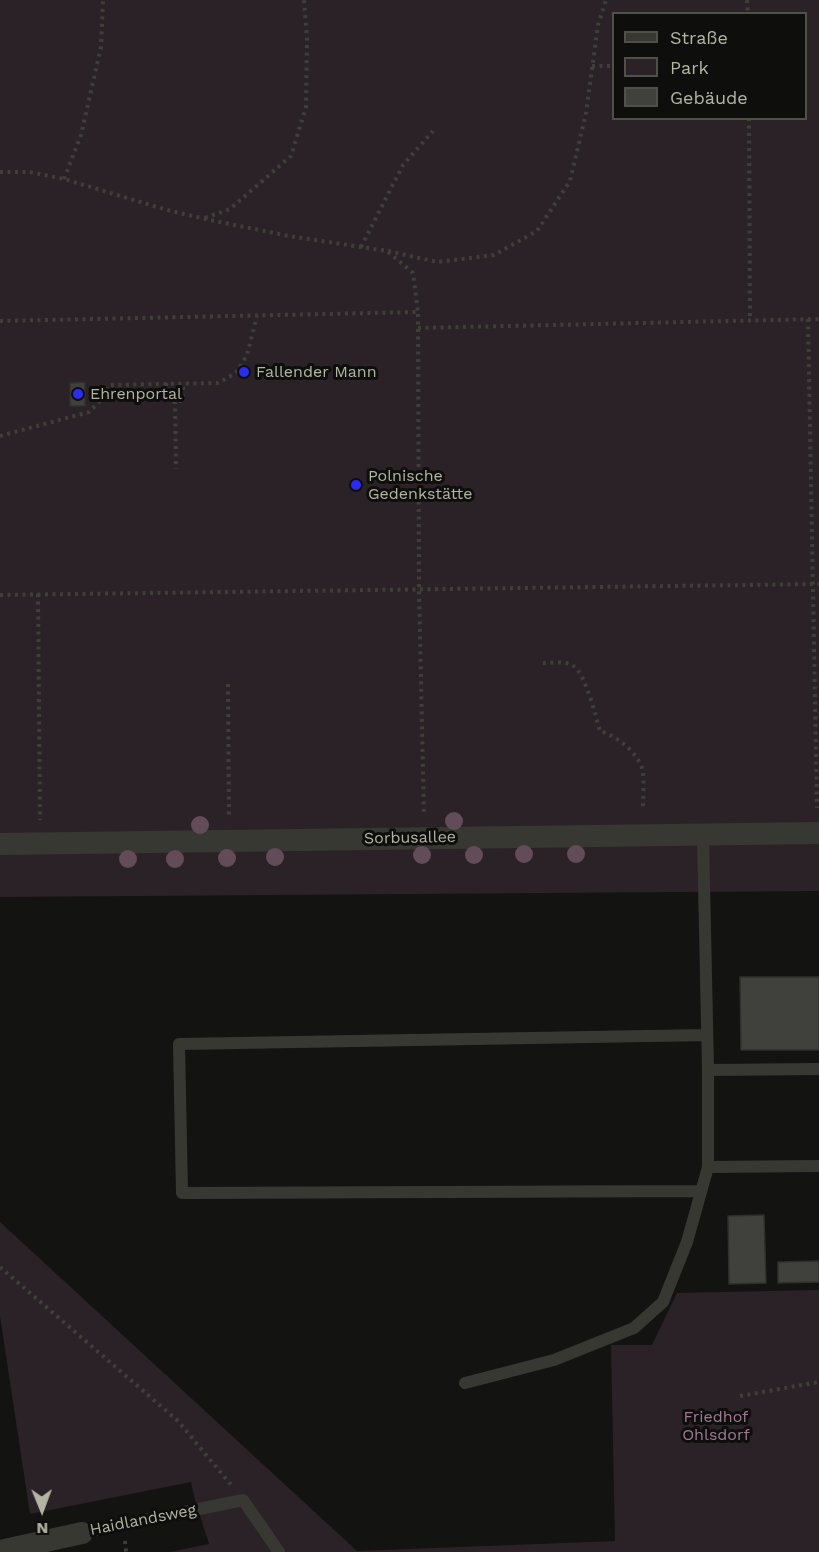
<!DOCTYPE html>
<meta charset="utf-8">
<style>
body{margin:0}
#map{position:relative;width:819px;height:1552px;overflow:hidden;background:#131312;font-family:"Work Sans",sans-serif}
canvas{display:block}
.legend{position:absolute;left:612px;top:12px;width:195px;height:108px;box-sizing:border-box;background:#0e0e0d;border:2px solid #505049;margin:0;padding:8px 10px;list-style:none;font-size:18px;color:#b4b4a3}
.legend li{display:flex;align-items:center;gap:12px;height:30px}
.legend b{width:30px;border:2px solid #505049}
.north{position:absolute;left:12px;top:1480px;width:60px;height:60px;-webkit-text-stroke:4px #0e0e0d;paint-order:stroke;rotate:179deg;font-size:16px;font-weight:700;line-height:24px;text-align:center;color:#b4b4a3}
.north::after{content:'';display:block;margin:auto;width:21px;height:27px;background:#b4b4a3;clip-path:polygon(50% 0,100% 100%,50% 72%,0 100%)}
</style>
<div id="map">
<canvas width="819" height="1552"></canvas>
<ul class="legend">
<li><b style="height:8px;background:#383833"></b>Straße</li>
<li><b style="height:16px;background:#2b2227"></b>Park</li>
<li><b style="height:16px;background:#40413c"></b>Gebäude</li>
</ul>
<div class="north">N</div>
</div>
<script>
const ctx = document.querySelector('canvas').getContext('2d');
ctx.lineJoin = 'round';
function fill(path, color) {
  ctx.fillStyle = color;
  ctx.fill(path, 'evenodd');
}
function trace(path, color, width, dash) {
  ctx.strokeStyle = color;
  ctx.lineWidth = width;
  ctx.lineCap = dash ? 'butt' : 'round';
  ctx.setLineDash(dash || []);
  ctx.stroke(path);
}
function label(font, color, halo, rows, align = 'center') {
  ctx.font = font + ' "Work Sans",sans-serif';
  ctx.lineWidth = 6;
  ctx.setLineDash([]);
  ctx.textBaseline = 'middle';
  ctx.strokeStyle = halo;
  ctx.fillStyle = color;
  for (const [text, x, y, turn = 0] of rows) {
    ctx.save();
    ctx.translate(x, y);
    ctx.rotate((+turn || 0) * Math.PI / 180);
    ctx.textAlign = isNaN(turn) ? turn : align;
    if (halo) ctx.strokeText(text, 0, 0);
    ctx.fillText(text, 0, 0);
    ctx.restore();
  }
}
fill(new Path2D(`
 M0 0H819V891L0 897ZM614 14H806V118H614Z
 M0 1222 357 1551 615 1541 611 1345H652L677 1293 819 1290V1552H170L209 1544 195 1500 191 1482 30 1514 0 1316Z`), '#2b2227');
const building = new Path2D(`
 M85 382V406H70V383Z
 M740 977H819V1050H741Z
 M764 1215 766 1283 729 1284 728 1216Z
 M819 1261V1282L778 1283V1262Z`);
fill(building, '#40413c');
trace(building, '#2e302c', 1.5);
trace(new Path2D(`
 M747 0 748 14
 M592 66H614
 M749 118 750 319
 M0 172H30L64 179 167 210 210 220 289 236 387 251 413 273 418 312
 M64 179 81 135 101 47 103 0
 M205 218 230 209 291 156 306 107 307 39 304 0
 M361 247 403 165 433 131
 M388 251 437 262 494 255 537 231 570 181 586 113 598 25 606 0
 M808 319 817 808
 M0 321 418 312 419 589 424 816
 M418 328 819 319
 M166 383 167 401H183V383
 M175 401 176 469
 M0 436 89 412 100 401 110 385 218 383 236 373 247 355 257 316
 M38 594 40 820
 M0 595 819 584
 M543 663C552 663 563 661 572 665 586 673 595 715 600 731 617 736 640 754 643 772 644 784 643 798 643 810
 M228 684 229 817
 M0 1267 178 1421 232 1486
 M740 1396 819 1382
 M125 1541 126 1552`), '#3f3f39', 4, [3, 4.5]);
trace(new Path2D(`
 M708 1070 819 1069
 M708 1167 819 1166
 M701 1191 182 1193 179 1044 707 1035
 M465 1383 554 1360 634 1328 663 1302 687 1242 708 1167V1070L703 835
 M82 1533 243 1500 279 1552`), '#383833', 12);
trace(new Path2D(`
 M0 844 819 833
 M0 1551 82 1533`), '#383833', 22);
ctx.fillStyle = '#614c58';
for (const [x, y] of [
 [454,821],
 [200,825],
 [524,854],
 [576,854],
 [422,855],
 [474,855],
 [275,857],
 [227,858],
 [128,859],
 [175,859]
]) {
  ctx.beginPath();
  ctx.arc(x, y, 9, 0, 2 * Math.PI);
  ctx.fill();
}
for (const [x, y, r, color] of [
 [244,372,6,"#2b2cf3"],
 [78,394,6,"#2b2cf3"],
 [356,485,6,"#2b2cf3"]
]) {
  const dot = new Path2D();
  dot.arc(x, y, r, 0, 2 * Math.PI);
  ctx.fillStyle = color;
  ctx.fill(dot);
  trace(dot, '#0e0e0d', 2);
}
label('16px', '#b4b4a3', '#0e0e0d', [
 ["Fallender Mann",256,372],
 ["Ehrenportal",90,394],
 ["Polnische",368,476],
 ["Gedenkstätte",368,494]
], 'left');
label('16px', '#b4b4a3', '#0e0e0d', [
 ["Sorbusallee",410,838,-1],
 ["Haidlandsweg",143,1520,-11]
]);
label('16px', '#a07a91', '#0e0e0d', [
 ["Friedhof",716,1417],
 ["Ohlsdorf",716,1435]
]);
</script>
